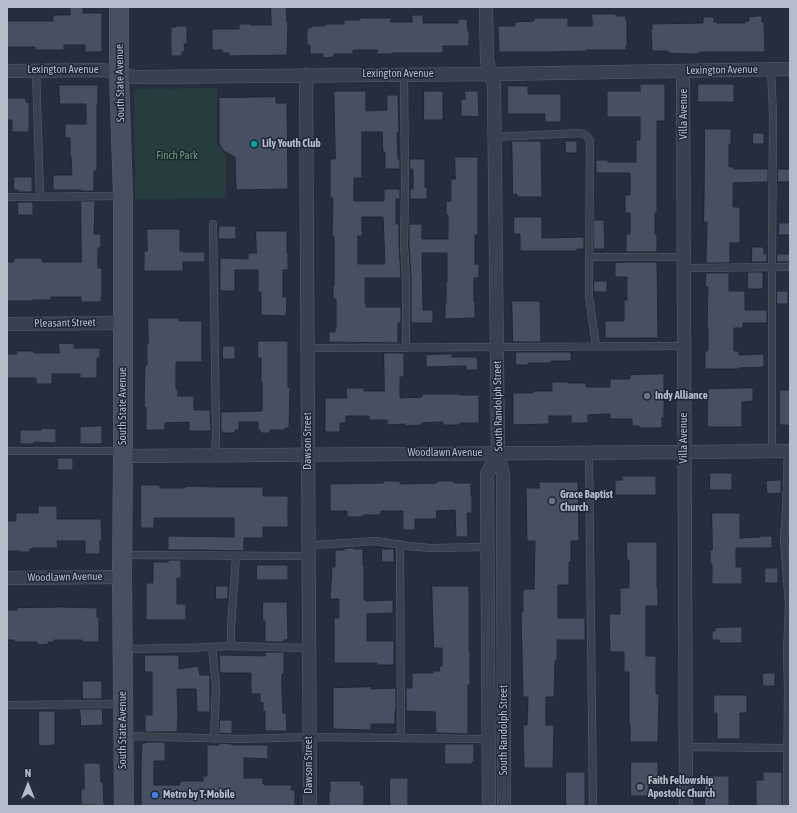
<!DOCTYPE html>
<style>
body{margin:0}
#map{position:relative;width:797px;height:813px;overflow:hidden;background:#242f3e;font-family:"Asap Condensed",sans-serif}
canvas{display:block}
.frame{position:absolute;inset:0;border:8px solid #b4bcc9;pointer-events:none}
.north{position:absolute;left:8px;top:765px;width:40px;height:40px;-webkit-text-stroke:3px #1d2633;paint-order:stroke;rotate:0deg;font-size:11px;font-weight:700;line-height:16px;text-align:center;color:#b4bcc9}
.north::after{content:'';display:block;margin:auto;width:14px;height:18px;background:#b4bcc9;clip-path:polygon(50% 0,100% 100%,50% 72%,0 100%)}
</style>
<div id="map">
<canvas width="797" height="813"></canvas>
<div class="frame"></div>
<div class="north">N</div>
</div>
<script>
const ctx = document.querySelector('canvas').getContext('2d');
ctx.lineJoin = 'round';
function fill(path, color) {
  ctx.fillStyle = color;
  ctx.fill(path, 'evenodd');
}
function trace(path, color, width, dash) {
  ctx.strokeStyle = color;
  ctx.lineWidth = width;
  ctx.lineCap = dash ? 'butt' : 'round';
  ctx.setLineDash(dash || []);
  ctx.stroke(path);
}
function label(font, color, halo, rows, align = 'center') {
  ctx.font = font + ' "Asap Condensed",sans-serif';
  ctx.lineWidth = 3;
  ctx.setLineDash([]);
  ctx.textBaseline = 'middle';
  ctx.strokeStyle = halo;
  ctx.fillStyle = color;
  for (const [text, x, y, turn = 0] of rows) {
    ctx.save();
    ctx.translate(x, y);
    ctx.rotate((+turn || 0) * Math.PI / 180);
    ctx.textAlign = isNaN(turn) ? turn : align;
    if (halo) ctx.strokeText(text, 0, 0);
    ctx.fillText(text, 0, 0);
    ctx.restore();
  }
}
fill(new Path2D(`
 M217 88V145L226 155V198L135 199 134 89Z`), '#263c3f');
const building = new Path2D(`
 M70 7H83V13H102V52H85V45H64V50H35V47H7V21H53V15H70Z
 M271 7H286L287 22H288L287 55 229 56V53H222V50H212V29H239V24H251V25H271Z
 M592 14H616V16H626V21H627V46H626V50H587V51L550 52H499L498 26H515V22L534 21V18H568V26H592Z
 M412 15H423V23H458V19H467L468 31H469V46H443V53H392V54H377V50H353V54H334V57L323 58V54H310V45H307V28H311V26H325V24H344V20H360V18H391V22H412Z
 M762 16V22H764L765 52H699V54H686L668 53V51H652L651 29H652V24L703 23V17H714V22H717V23H745V21H749V17Z
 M176 26H187V44H184L185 51 182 52V56H171V27H176Z
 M640 84H665V121H657V213H655V234H657V252H626V234H630V213H625V195H630V173H596V160H608V162H636V140H640V117H607V91H640Z
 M698 84H734V102H698Z
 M59 85H98V104H97V171H94V191H81V190H53V175H72L71 156H70V138H65V124H86V104H60Z
 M508 86H528V94H561V122H545V114H508Z
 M334 91H366V111L387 110V95H398L399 133H397L398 159H400V169H385V152H383L382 132H362V178H354V201H384V189H400V199H396V224H399V245L401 278H365V303H366V307H401V323H398V343L329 342V332H335V328H336V299H333V286H334V236H332L333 198H330V159H335ZM362 217H383L385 263H383V264H358V236H362Z
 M424 91H443V120H424Z
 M465 91H478L479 117 461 116V99H465Z
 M276 97V103H287L288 189 236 190 235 157 225 152 221 147 219 142V98Z
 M7 98H26V102H29V132H12V120H7Z
 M705 129H731V144H729V167H734V169H768V182L733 183V207H740V243H730V263H706L707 222H704Z
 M753 133H764V144H753Z
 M512 141H541L542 197H517V194L513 195Z
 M565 141H577V153H566Z
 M455 157H478V235H475V264H479V278H474V302H475V318L445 319V303H446V282H447V253H422L423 310H433V323H411V279L409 245V224H422V239H448V215H446V201H451V179H455Z
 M410 159H425V187H427V199H410V189H413V169H410Z
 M778 169H790V182H778Z
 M14 177H32V192H18V190H14Z
 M81 201H95L94 234H101V247H99V249H98V268H102V297H101V302H81V297H51V300H33V301H7V262H14V258H42V262H81Z
 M18 202H33V215H18Z
 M514 217H542V238L584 237V249H577V251H520V234H514Z
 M594 220H604L605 249H594Z
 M779 223H790V235H779Z
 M219 226H236V239H219Z
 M147 229H180V251H183V252H205V262H183V271H144V251H147Z
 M256 231H287V253H288V270H283V297H287L286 316 261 315V292H258V270H235V291H220V258L248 259V253H256Z
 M752 247H764V254H767V262H752Z
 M777 254H790V262H777Z
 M626 262H657L658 338H605V321H624V300H627V277H615V263Z
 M748 272H763V289H748Z
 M706 273H729V291H745V310H767V323H743V328H734V351H739V355L764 354V367L739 368V369H705V351H708V328H707L708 287H706Z
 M594 281H607V292H594Z
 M777 291H788V304H777Z
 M512 301H540L541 342H513Z
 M148 318H179V321H202V362H176V389H178V396H194V410H210L211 431H189V422L165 423V430H146V407H144L145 365H147V343H148Z
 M258 341H288V387H290L289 428H285V430H270V433H260V430H258V422H239V430H235V433H222V431H221V412L262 411V382H261V358H258Z
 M59 343 75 344 74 348H100V358H97V378H80V374H52V384H36V378H7V354H17L16 351H34V353H59Z
 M223 346H235V359H223Z
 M516 352H571V361H551V363H528V365H516Z
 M384 353H404V377H400V398L422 397V394H459L460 395H479V423H460V425H443V422L422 423V425L405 426V424L387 425V420H369V416H346V423H340V432H325V398H347L346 388H364V391H384Z
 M452 354V357H477L478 370H466V366L426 367V355Z
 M664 374V418H662V428H639V426H632V419H610V414L588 415V423H571V416H549V424L513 425V393H533V391H552V382H568V383H586V387H610V379H630V375Z
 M753 388V401L742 402V427H707L708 389Z
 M780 390H790V425H780Z
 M102 426V444H80V427Z
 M41 428 56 429V443L34 442V444H20V430H41Z
 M58 458H73V470H58Z
 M710 473H732V490H710Z
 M622 476H656V495H615V480H622Z
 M781 480V493L767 494 766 481Z
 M383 481H400V484L437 483V481H454V483H471V495H472V513H467L468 537H456L455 510 436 511 437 519H415V530H403V511H381V515H363V517H347V511H330V484L383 483Z
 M539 482H578L579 541H571V562H569V585H558V618H585V640H557V661H555L554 697H546V725H554L553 768H524L523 725H527L528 697H523L521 612H523V589H534L535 541H527L526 488H539Z
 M141 485H160V488H185V486L220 487H263V496H288V527H263V538H244V551L200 550H168V536L234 537V518H154V528H141Z
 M38 506H57V519H101L102 541H100V554H85V541H57L58 548H32V549H30V552H19V551H7V521H16V513H38Z
 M712 513H740V538L760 537V536H772V548H736V567H742V584H712V564H710V550H712Z
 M627 542H657V588H658V606H646V656H656V694H659L658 742H630V725H629V672H624V652H610L609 614H620V588H629V560H627Z
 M344 548H354L355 549H363V566H364V600H366V601L393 600V613L367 614V641H394V665H377V663H334V618H339V599H330L332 567H335V550H344Z
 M382 549H394V562H382Z
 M168 560H181V578H177V604H186V620H146V583H153V562H168Z
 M257 565H288V580H257Z
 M765 568H778V583H765Z
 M216 586H228V599H216Z
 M432 586H469V651H470V685H468V734L436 733 435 712 406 711V688H412V673H433V671H440L439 666H442V648H434Z
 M263 602H287L288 640H284V642H265V621H263Z
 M63 607 97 608V617H99V642H82V640H54V642H48L49 644 37 645V642H14V640H7V610H17V608Z
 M742 627V643H719V640H712V631H715V628Z
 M265 652H284V674H282V693L283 713H286L287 731H265V711H263V702L260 703V694H251V673H220L219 655 265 656Z
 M145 655H179V669L198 666 200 675H210V712H197L196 689H177L178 713 177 732H145V715H152V672H145Z
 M763 673H775V686H763Z
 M82 681H102V699H83Z
 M371 687V689L396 688V711H395V724H371V730L333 729V688Z
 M714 695H747V713H740V739H717V713H714Z
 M80 709H102L103 725 81 726Z
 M39 711H55V745L39 746Z
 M220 720H232V734L219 733Z
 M145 742H165V761H154V785H180V781H203V776H207V745H219V743L232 744V745H268V759L244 758V778H263V784H265V785H292L291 790H295V806H141V766L142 743H145Z
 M445 744H474V762H472V764H445Z
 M631 762H658V779H649V796H631Z
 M84 763H100L101 782H103L104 806H95V805H81V789H84Z
 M566 772H585V806H566Z
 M763 772H782V806H756V780H763Z
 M705 776H729V806H705Z
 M390 778H408V806H390Z
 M330 781H361V785H364V806H329V791H330Z`);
fill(building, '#455162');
trace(building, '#1f2835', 1);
const lane = new Path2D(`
 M771 69 773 114 772 261V451
 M36 70 40 196
 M404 74 405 186 404 245 406 279V348
 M495 137 581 133 587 136 590 141 589 296 596 346
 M7 197 123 196
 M213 224 216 434 215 455
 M589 257H684
 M684 268 790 267
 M307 349 315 348 684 346
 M7 451H123
 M589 453 593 806
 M400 544 401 738
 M308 547 316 545 376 541 408 546 430 548 487 547
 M123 555 300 556 308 557
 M231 646V627L236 556
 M212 647 216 686 214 739
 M123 649 185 648 231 646 309 648
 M7 705 123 704
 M124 736 241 739 309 737 482 739
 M686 747 790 748
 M787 806 788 687 787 654 789 604 784 540 786 510 788 451`);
const street = new Path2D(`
 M486 7 487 61 494 84 498 453 503 474 504 806
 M7 71 102 70C114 71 124 76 136 77L498 74 790 69
 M683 71 686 806
 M306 75 310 806
 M7 324 123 323
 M123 456 684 452 790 451
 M7 578 122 577
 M489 806 487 474 498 453`);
const secondary = new Path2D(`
 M119 7V74L123 196V456L122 577 124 806`);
trace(lane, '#565f6c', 8);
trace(street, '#565f6c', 14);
trace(secondary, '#565f6c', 20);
trace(lane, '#38414e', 7);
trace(street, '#38414e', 13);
trace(secondary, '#465061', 19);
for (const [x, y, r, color] of [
 [254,144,4,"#0f9aa8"],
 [647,396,4,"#6b7280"],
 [552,501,4,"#6b7280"],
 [640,787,4,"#6b7280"],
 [155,795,4,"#3f7fe0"]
]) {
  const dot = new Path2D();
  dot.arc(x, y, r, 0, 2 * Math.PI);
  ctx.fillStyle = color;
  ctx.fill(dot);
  trace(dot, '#1d2633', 1.5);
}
label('11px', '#b4bcc9', '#1d2633', [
 ["Lexington Avenue",63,70],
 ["Lexington Avenue",722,70,-1],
 ["Lexington Avenue",398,74],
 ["South State Avenue",120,83,-91],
 ["Villa Avenue",684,114,-90],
 ["Pleasant Street",65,323,-1],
 ["South State Avenue",123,406,-90],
 ["South Randolph Street",498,406,-91],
 ["Villa Avenue",684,438,-90],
 ["Dawson Street",308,441,-90],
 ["Woodlawn Avenue",445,453],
 ["Woodlawn Avenue",65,577,-1],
 ["South State Avenue",123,730,-90],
 ["South Randolph Street",504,730,-90],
 ["Dawson Street",309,765,-90]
]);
label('bold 11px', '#b4bcc9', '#1d2633', [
 ["Lily Youth Club",262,144],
 ["Indy Alliance",655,396],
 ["Grace Baptist",560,495],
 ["Church",560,508],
 ["Faith Fellowship",648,781],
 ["Apostolic Church",648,794],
 ["Metro by T-Mobile",163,795]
], 'left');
label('11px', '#6b9a76', '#1d2633', [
 ["Finch Park",177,156]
]);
</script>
